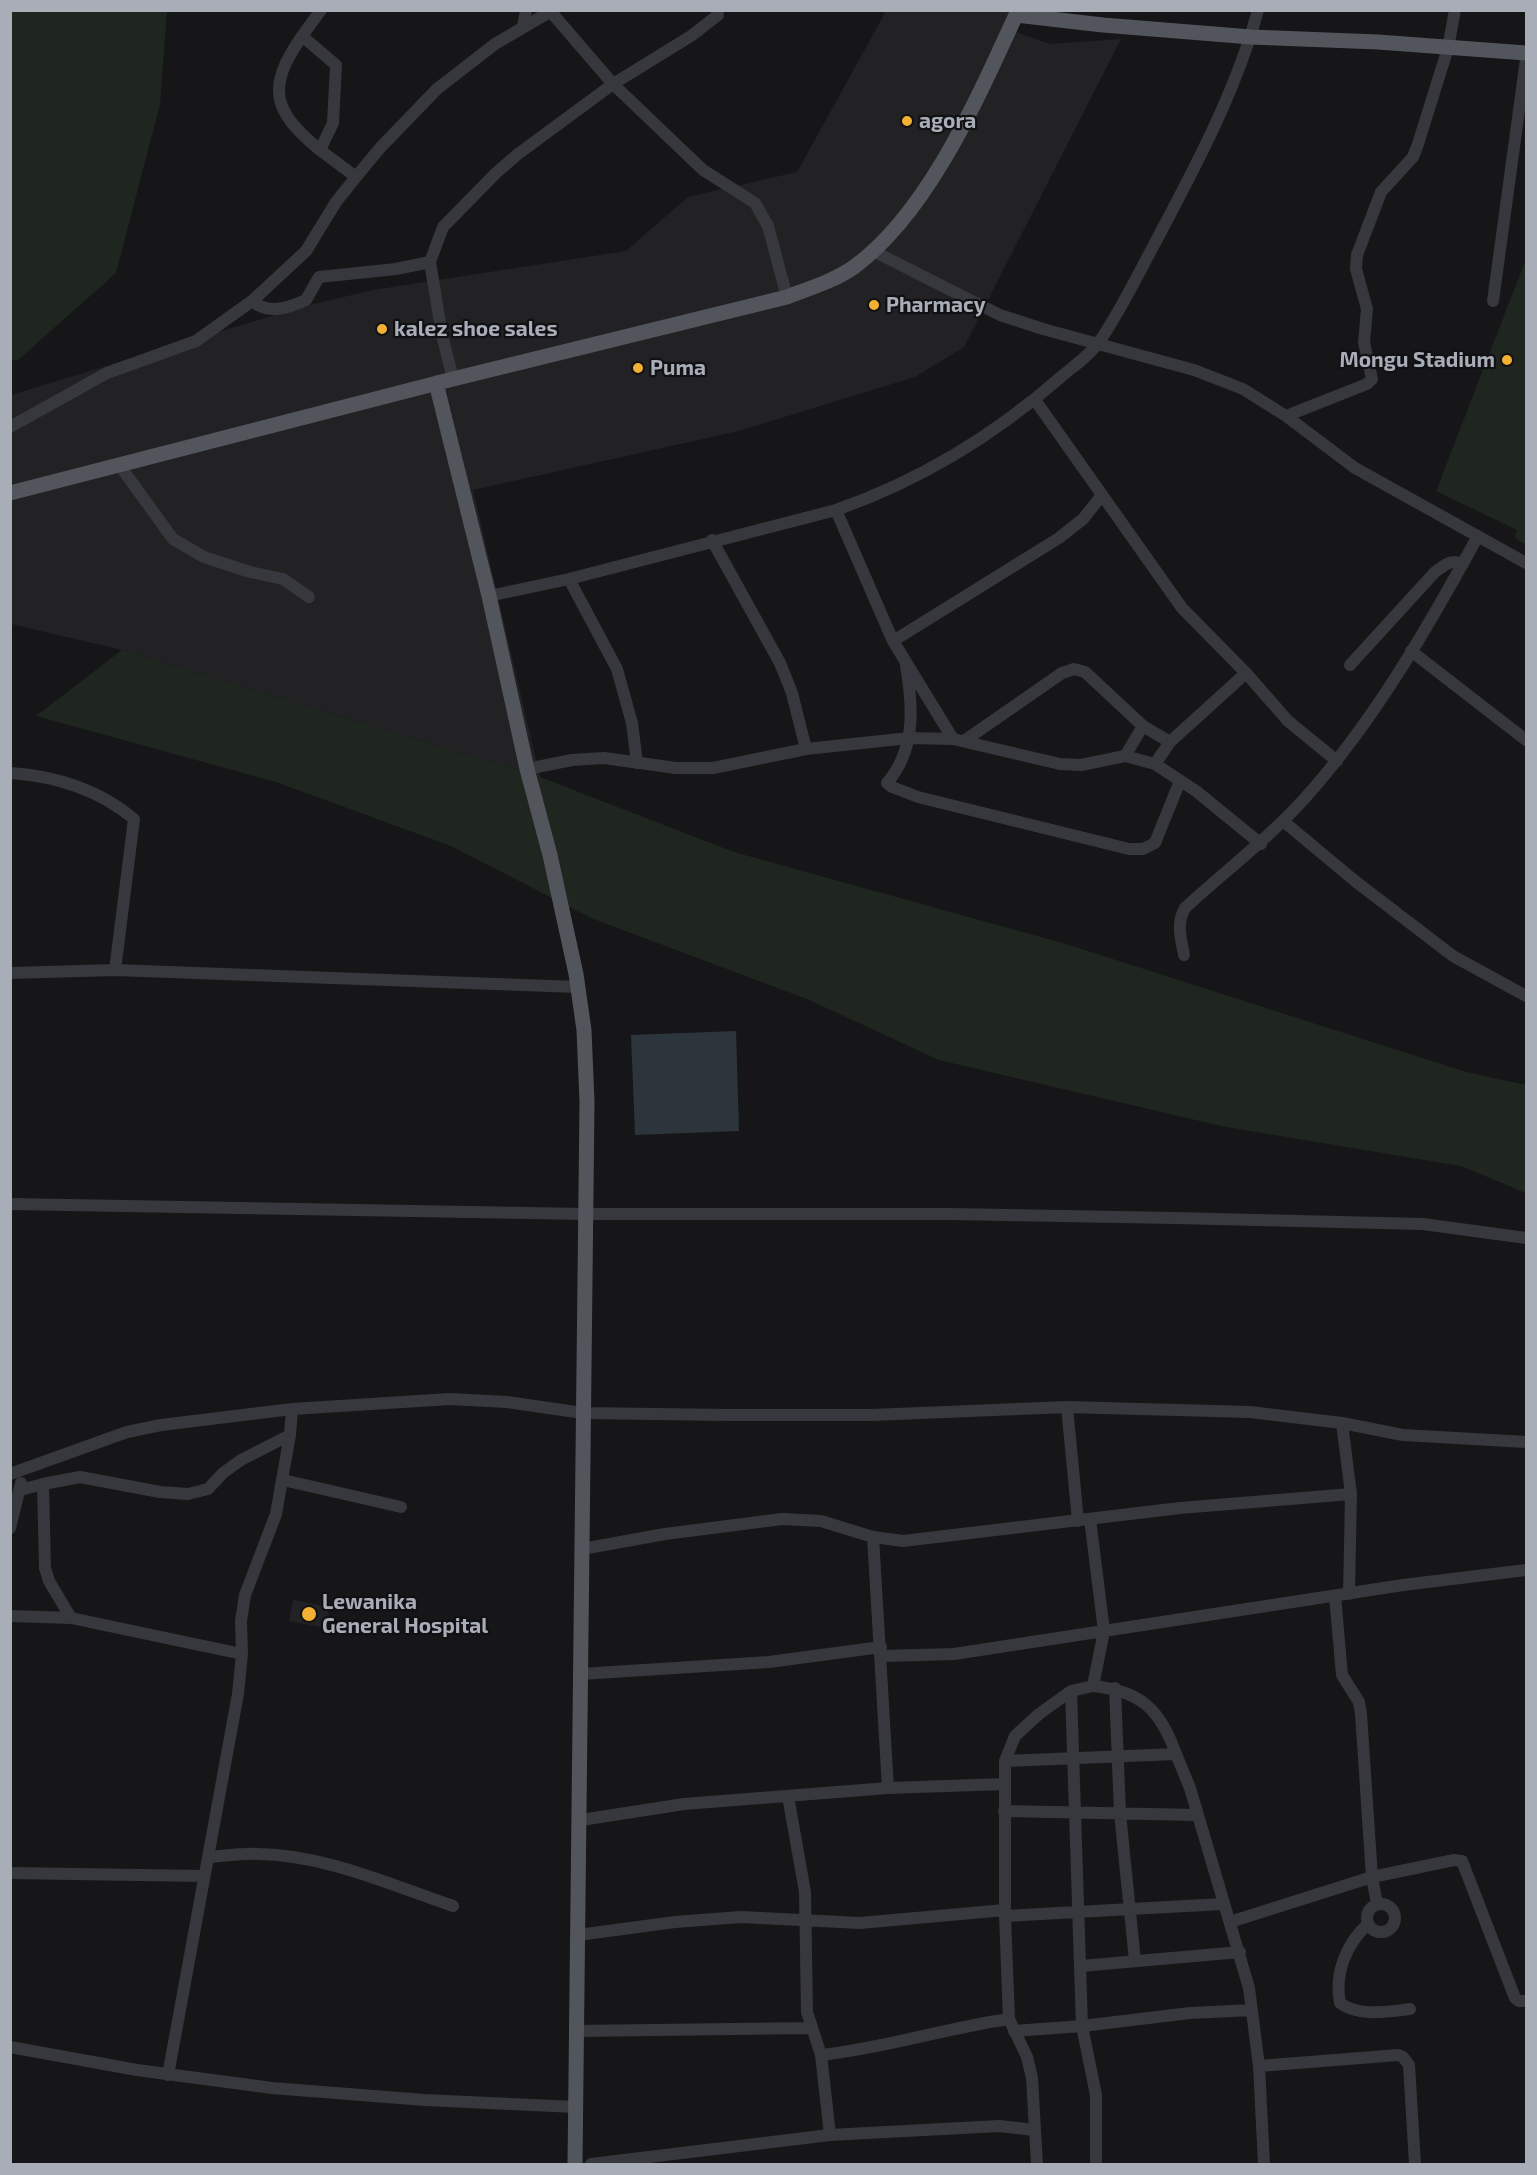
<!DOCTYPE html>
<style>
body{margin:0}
#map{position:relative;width:1537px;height:2175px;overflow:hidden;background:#161618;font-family:"Exo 2",sans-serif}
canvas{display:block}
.frame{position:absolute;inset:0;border:12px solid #a8adb8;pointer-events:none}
</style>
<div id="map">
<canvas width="1537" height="2175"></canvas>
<div class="frame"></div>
</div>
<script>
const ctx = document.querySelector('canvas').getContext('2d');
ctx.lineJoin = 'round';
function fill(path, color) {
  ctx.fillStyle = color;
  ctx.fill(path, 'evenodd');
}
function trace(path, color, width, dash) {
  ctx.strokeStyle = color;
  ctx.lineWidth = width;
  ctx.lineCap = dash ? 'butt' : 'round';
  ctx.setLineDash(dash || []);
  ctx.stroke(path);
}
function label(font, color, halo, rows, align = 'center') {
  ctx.font = font + ' "Exo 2",sans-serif';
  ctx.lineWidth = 4.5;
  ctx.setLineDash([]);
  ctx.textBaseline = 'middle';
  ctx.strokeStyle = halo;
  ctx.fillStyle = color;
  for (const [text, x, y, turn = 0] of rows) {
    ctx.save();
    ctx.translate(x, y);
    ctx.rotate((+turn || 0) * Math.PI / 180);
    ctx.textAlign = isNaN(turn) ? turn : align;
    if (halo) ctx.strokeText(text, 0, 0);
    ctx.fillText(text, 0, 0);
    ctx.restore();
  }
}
fill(new Path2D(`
 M886 11H1015L1007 29 1050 44 1121 39 964 347 915 377 739 431 473 490 540 777 122 650 11 624V395L301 307 373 290 626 251 688 197 797 172Z
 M293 1600 329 1607 325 1628 289 1621Z`), '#222225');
fill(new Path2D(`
 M10 11H167L160 104 116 273 18 360H10Z
 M1526 259V545L1515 538 1517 530 1436 491Z
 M122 650 540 777 734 852 1066 944 1466 1072 1526 1085V1193L1461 1166 1221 1126 939 1060 807 999 591 918 451 846 276 782 36 716Z`), '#1e261f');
fill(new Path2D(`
 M736 1031 739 1131 635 1135 631 1035Z`), '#2c353c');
trace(new Path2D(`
 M321 10 302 36 336 65 333 123 320 150 356 177
 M551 12 613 84 703 170 755 203 768 226 787 297
 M523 27 526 10
 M302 36C267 87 271 110 320 150
 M873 251 1000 315 1043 329 1194 370 1243 389 1286 416 1355 468 1526 563
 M252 301C269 315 288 308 306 300L319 277 396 269 430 262
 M1493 301 1526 59
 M453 379 442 335 430 262 443 227 496 173 518 154 613 84 691 36 718 15
 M1035 400 1182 608 1246 673 1288 721 1337 761
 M1286 416 1367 384 1372 379 1364 342 1367 309 1356 269 1357 255 1381 192 1413 157 1418 144 1448 48 1455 10
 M10 427 107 373 196 341 252 301 306 251 336 202 356 177 380 148 437 89 495 44 553 10
 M120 466 173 539 204 557 250 572 283 579 309 597
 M836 510 893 641 953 739
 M712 540 780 663 792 693 806 749
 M569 579 617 669 632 723 637 763
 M489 596 569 579 836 510C919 481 996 434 1062 376 1074 366 1090 355 1099 342 1120 312 1137 276 1155 243 1194 169 1236 92 1258 10
 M893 641 1059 538 1083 519 1102 495
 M1411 651 1526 740
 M1350 665 1435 572C1444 566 1451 558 1463 564
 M906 666C913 707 916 749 887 783L892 787 918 797 1129 849H1143L1155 843 1180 781
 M964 741 1062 673 1074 669 1085 672 1143 726 1170 742
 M1125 756 1143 726
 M1155 764 1170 742 1246 673
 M527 769 572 760 604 758 676 768H713L806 749 909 738 953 739 1060 764 1081 765 1125 756 1155 764 1196 791 1261 844
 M10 773C57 776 98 789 134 819L115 970
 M1283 821 1355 881 1453 956 1526 996
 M1184 955C1181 938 1176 924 1185 908 1225 871 1269 838 1305 798 1375 720 1428 627 1478 536
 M10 973 115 970 577 987
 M10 1204 585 1214H950L1175 1218 1423 1224 1526 1238
 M1067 1407 1078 1521
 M1342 1423 1351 1494 1349 1594
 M10 1474 127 1432 161 1425 292 1409 450 1399 507 1402 583 1413 727 1415H872L1067 1407 1250 1412 1342 1423 1403 1435 1526 1442
 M283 1480 401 1507
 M43 1484 80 1477 160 1492 188 1494 208 1489 223 1473 241 1460 290 1435
 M20 1490 43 1484 45 1568 49 1581 71 1618
 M10 1528 21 1483
 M873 1537 888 1788
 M582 1549 665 1534 782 1519 821 1521 873 1537 903 1541 1180 1508 1351 1494
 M10 1616 71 1618 242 1654
 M882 1656 954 1654 1403 1585 1526 1570
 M581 1674 769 1662 881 1647
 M1093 1686C1141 1691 1160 1709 1176 1754
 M1115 1688 1120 1813 1135 1961
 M1005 1761 1176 1754 1190 1788 1249 1988 1259 2066 1264 2164
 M788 1796 805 1892 807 2012 821 2055 830 2135
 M1004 1811 1197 1815
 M581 1820 684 1804 888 1788 1005 1784
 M208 1857C225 1856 242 1853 259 1854 326 1855 391 1885 453 1906
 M10 1873 203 1876
 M1367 1918a14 14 0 1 1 28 0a14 14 0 1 1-28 0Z
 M1377 1904 1372 1877 1454 1860 1462 1861 1515 1998 1519 2001H1526
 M1005 1916 1222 1904
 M1230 1922 1372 1877 1361 1714 1359 1702 1342 1675 1335 1596
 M1368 1924C1346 1944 1334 1974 1340 2003 1359 2017 1387 2012 1410 2009
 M578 1935 675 1922 741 1917 860 1923 1005 1910
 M1081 1966 1240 1952
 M576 2031 810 2028
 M1014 2031 1082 2026 1071 1691
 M10 2047 137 2070 272 2088 425 2100 575 2107
 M821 2055C885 2048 946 2028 1009 2019
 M1259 2066 1398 2055 1403 2057 1409 2065 1415 2164
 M168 2075 238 1694 242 1654 241 1621 245 1595 276 1514 290 1435 292 1409
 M591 2164 830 2135 999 2126 1035 2130
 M1037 2164 1032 2078 1027 2057 1009 2019 1005 1916V1761L1015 1736 1039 1714 1071 1691 1093 1686 1104 1631 1090 1519
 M1096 2164V2095L1082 2026 1190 2013 1252 2010`), '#37383d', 12);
trace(new Path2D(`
 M436 383 489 596 527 769 550 855 576 974 584 1030 587 1102 575 2164
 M10 493 453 379 787 297C810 288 834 281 854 267 929 212 978 97 1016 15L1103 25 1251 37 1378 42 1526 53`), '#53555c', 15);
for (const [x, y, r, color] of [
 [907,121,6,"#f2b134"],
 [874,305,6,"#f2b134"],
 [382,329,6,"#f2b134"],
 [1507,360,6,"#f2b134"],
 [638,368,6,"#f2b134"],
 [309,1614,8,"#f2b134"]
]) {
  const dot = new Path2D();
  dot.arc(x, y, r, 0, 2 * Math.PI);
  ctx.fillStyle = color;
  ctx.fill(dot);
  trace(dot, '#111113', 2);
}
label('bold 21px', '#a8adb8', '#111113', [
 ["agora",919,121],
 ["Pharmacy",886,305],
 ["kalez shoe sales",394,329],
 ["Mongu Stadium",1495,360,"right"],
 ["Puma",650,368],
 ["Lewanika",322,1602],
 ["General Hospital",322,1626]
], 'left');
</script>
